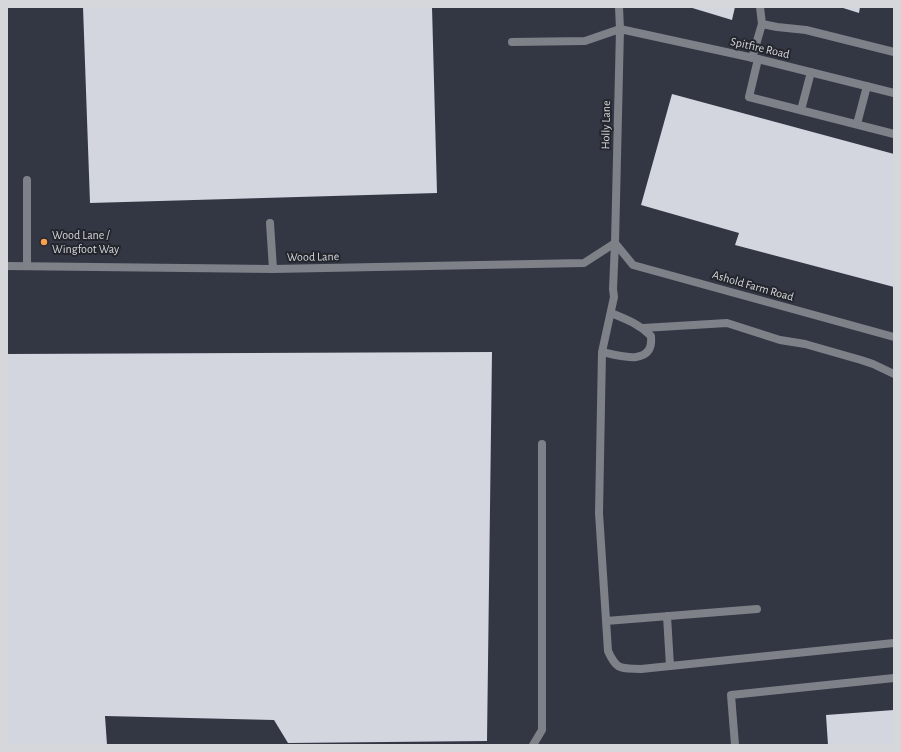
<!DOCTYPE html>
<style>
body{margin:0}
#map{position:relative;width:901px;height:752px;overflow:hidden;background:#2d2f36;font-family:"Alegreya Sans",sans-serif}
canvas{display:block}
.frame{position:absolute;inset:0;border:8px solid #d5d7db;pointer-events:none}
</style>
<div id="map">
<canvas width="901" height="752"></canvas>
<div class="frame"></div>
</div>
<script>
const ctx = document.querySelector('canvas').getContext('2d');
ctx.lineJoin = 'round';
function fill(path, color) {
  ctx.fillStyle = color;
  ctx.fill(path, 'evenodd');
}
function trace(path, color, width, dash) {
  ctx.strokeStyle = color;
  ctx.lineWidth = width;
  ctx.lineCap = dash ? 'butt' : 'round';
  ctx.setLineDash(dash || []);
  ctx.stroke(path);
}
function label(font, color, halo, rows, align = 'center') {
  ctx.font = font + ' "Alegreya Sans",sans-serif';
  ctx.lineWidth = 4;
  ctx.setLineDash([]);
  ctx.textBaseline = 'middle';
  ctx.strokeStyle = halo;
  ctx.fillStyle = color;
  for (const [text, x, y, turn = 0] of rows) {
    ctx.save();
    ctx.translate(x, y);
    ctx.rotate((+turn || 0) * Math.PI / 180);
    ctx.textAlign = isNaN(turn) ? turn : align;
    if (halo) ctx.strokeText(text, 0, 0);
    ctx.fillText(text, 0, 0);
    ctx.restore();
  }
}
fill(new Path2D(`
 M7 7H894V745H7Z`), '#333744');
fill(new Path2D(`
 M83 7H432L437 193 90 203Z
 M689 7H735L732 20Z
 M840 7H860L859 13Z
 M672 94 894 154V287L735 245 739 233 641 205Z
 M492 352 487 741 288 743 274 720 105 716 107 745H7V354Z
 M894 710V745H828L826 715Z`), '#d3d6df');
trace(new Path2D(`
 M762 24 777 27 806 30 894 52
 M512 42 585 41 620 29
 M752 58 762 24 760 7
 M758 59 749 97 894 134
 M801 110 811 72
 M857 124 867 86
 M270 223 273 269
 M615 243 613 289 614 297 602 352 599 513 608 651C617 671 621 668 641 669L894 643
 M27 266V180
 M643 328 727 323 780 340 805 344 861 360 873 364 894 374
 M602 352C619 356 654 367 651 336 639 324 626 319 611 313
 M667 616 670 666
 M606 621 757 609
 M533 745 542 730V444
 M735 745 731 695 894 678`), '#7f8189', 8);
trace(new Path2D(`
 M620 29 758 59 894 93
 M615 243 633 265 894 337
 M615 243 620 29 619 7
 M7 266 273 269 584 263 615 243`), '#7f8189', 8);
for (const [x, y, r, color] of [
 [44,242,4,"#f9a04c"]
]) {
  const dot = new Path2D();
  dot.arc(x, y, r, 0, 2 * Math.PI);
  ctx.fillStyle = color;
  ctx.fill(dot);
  trace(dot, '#23262c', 1.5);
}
label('12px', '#d5d7db', '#23262c', [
 ["Spitfire Road",760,48,13],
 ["Holly Lane",606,125,-89],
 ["Wood Lane",313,257,-1],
 ["Ashold Farm Road",753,286,16]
]);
label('12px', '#d5d7db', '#23262c', [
 ["Wood Lane /",52,235],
 ["Wingfoot Way",52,249]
], 'left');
</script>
